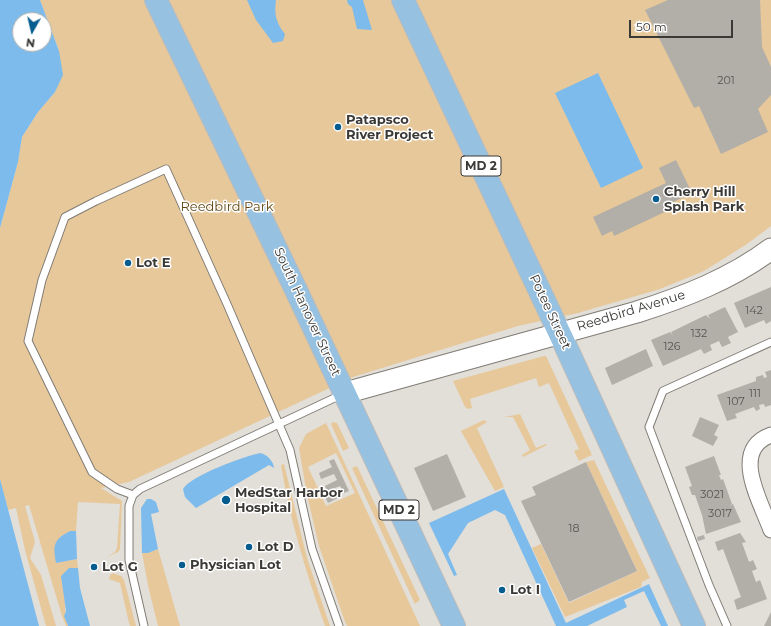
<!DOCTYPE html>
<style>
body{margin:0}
#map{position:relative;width:771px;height:626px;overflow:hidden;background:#e2ded8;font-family:Montserrat,sans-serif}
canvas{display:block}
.north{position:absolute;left:12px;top:12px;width:40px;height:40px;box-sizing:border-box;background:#fff;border:1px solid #b0b0af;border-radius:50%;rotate:188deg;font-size:11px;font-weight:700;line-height:16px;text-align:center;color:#3a3936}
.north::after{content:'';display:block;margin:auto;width:14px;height:18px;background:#055c8e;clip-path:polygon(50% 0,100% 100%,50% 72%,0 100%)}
.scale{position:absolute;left:629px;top:20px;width:104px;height:18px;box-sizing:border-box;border:2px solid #3a3936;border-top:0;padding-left:5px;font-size:12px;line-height:14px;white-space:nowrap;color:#3a3936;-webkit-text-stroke:3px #fff;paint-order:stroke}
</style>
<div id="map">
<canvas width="771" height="626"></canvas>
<div class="north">N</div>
<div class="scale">50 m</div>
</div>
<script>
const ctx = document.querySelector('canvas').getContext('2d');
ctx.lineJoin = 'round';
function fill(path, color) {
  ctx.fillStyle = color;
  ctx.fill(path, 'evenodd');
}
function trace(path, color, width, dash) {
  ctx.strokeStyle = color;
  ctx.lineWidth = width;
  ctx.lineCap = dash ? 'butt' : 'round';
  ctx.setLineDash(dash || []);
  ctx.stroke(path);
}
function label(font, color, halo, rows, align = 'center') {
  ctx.font = font + ' Montserrat,sans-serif';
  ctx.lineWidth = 3;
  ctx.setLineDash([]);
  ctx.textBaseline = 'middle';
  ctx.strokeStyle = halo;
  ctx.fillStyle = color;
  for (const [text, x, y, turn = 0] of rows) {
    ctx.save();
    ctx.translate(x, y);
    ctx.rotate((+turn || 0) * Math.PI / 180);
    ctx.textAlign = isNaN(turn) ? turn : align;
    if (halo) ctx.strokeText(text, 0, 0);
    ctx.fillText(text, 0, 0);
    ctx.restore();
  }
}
fill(new Path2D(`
 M40 0H771V226L747 244 704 271 660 289 578 313 518 326 353 377 129 482 101 488 122 501 120 549 118 552 107 557 115 552 117 548 120 504 78 502 76 531H70L56 563 77 559 78 568H69L62 583C67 598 63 612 68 626H66L62 616 29 505 25 506 35 542 30 558 41 575 56 626H46L25 550 16 508 8 510 0 479V228L18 162 22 137 38 112 55 92 59 51Z
 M544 356H546L592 455 579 461 574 451 579 449 549 383 539 387 536 378 470 399 472 408 468 409 465 407 453 381Z
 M520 414 536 448 546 444 547 445 523 457 522 455 530 450 513 417H504Z
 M484 420 487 422 477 428 504 487 495 491 461 431Z
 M333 422 337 423 349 448 343 451 331 424Z
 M326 423 420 626H347L344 619 319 546 307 495 299 448 306 434ZM336 453 355 493 326 506 308 467Z
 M594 460 650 578 642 582 641 587 565 617 532 548 541 544 569 603 637 571 586 462Z
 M284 464 307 558 330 626H325C306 573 290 520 281 465Z
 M357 466 420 600 415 604 352 468Z
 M158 549 180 626H158L149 590 142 553H148Z
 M113 573 121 576 124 580 136 626H130L129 623 120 583 109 579 110 575Z`), '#e7c89a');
fill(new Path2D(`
 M0 0H40L59 51 63 75 55 92 38 112 22 137 18 162 0 228ZM20 20H44V44H20Z
 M247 0H276C274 14 276 23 285 34L283 41 273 43 256 20Z
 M347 0H363L372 30 357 29 352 7 348 4Z
 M598 73 643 168 601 188 555 93Z
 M260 453C267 454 274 462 274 468L269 465 196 508 185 497 183 489C192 475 243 457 260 453Z
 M0 479 39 626H0Z
 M504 489 566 623 649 584 668 626H661L644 591 624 600 627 607 587 626H556L505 515 495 510 468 523 448 554 457 575 454 576 429 523Z
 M147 499H151L156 502 159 512 151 514 158 549 148 553H142L141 508Z
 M70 531H76L77 559 56 563C53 545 53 540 70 531Z
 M69 568H78L80 588 90 626H68L64 616 66 611 61 576Z`), '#7cbbeb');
fill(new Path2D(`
 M668 0H760L762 47 771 67V95L758 109 768 132 721 154 699 106 694 108 645 10Z
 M676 160 692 193 669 204 671 209 614 236 612 231 602 236 593 217 666 183 659 168Z
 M771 287V321L766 324 764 320 745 328 734 303Z
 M725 307 738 332 728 337 731 343 722 347 719 341 710 345 712 350 704 354 701 349 663 366 651 340 670 332 673 336 671 332 706 315 710 319 708 315Z
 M646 349 653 366 612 385 605 368Z
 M771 370V405L765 407 764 404 759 405 760 409 756 411 754 407 735 414 737 418 727 421 717 395 756 381V377L763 375 764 378 767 377 765 372Z
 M700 417 719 425 714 435 718 437 713 446 692 436Z
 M447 454 466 497 433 511 414 468Z
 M714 456 721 475H719L721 480 723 479 732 504 729 506 733 504 741 522 706 534 702 515 695 495H692L689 487 692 486 685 467Z
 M334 459 349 491 344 493 340 486 327 491 325 486 337 480 334 474 321 479 319 473 332 467 329 461Z
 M586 462 637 571 569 602 521 501 536 495 532 487Z
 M336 489 340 497 328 503 324 495Z
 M740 533 746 542 742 543 749 562 753 560 757 569 752 571 756 582 760 580 767 599 737 610 734 600 741 597 723 549 718 551 715 542Z
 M704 535 705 539 698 541 697 537Z
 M771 612V626H764Z`), '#b2aea8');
const lane = new Path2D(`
 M133 495 117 489 92 472 28 341 42 280 65 217 96 201 166 169 227 304 290 450 312 549 339 626
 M144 626 129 560V506L133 495 140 489 343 394
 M727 626 709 585 649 427 663 391 771 342`);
const street = new Path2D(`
 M771 435C730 450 760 500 771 530`);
const secondary = new Path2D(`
 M345 393 637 312C684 297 731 279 771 249`);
const primary = new Path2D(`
 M156 0 296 290 454 626
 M403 0 567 349 694 626`);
trace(lane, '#807c76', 9);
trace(street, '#807c76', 17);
trace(secondary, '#807c76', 23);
trace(primary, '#bcbcbb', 24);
trace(lane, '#fff', 7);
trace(street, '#fff', 15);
trace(secondary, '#fff', 21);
trace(primary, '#97c1e1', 22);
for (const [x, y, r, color] of [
 [338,127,4,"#055c8e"],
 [656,199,4,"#055c8e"],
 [128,263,4,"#055c8e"],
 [226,500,5,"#055c8e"],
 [249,547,4,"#055c8e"],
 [182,565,4,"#055c8e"],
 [94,567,4,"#055c8e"],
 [502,590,4,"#055c8e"]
]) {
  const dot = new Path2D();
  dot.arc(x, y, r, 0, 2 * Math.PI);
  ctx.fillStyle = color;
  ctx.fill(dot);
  trace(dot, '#fff', 1.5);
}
label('11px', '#585652', null, [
 ["201",726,81],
 ["142",754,311],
 ["132",699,334],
 ["126",672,347],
 ["111",755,394],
 ["107",736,402],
 ["3021",712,495],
 ["3017",720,514],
 ["18",574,529]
]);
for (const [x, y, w] of [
 [481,166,40],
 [399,510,40]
]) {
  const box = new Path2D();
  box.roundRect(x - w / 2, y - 10, w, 20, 3);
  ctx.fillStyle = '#fff';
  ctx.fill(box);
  trace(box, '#3a3936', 1);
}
label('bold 12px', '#3a3936', null, [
 ["MD 2",481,166],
 ["MD 2",399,510]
]);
label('bold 13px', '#3a3936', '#fff', [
 ["Patapsco",346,120],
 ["River Project",346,135],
 ["Cherry Hill",664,192],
 ["Splash Park",664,207],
 ["Lot E",136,263],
 ["MedStar Harbor",235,493],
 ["Hospital",235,508],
 ["Lot D",257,547],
 ["Physician Lot",190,565],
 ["Lot G",102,567],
 ["Lot I",510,590]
], 'left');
label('13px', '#634715', '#fff', [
 ["Reedbird Park",227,207]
]);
label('13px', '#3a3936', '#fff', [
 ["Reedbird Avenue",631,311,-17],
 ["South Hanover Street",307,312,65],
 ["Potee Street",550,312,65]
]);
</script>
